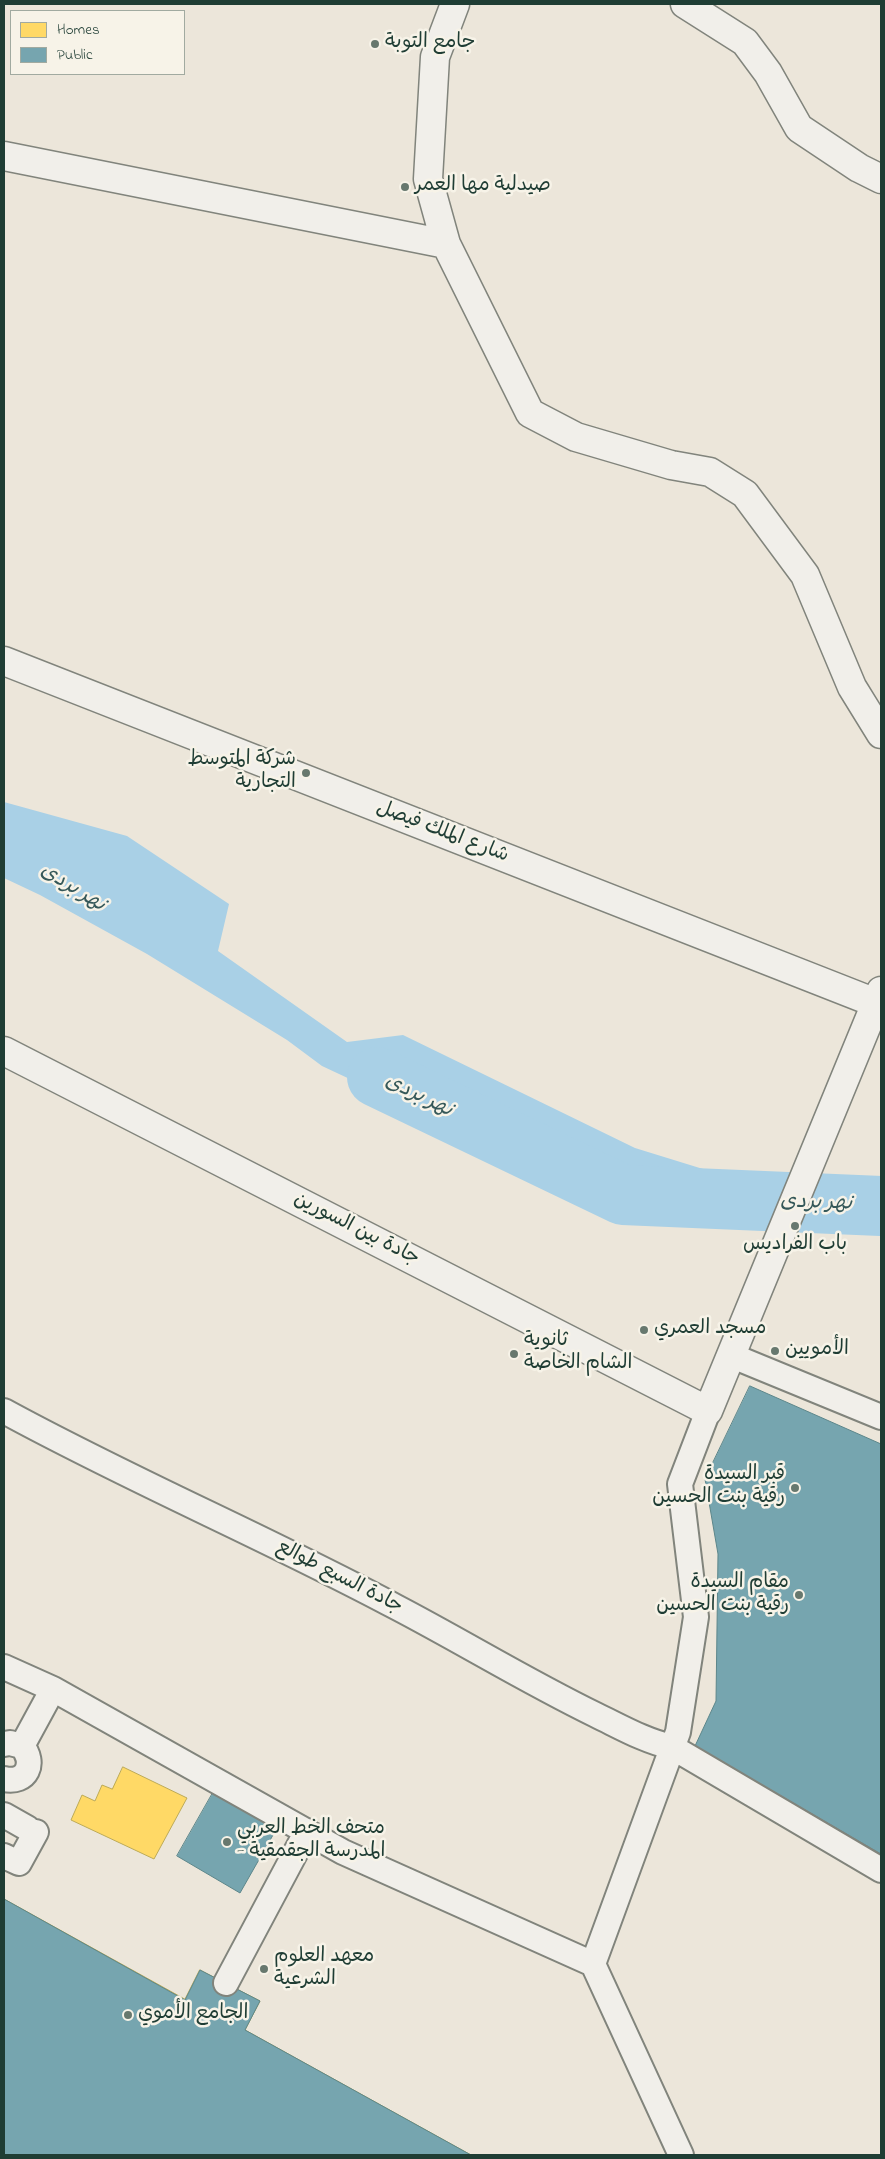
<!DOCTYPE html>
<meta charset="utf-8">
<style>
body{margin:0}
#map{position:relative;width:885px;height:2159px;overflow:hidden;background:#ece6da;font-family:"Indie Flower",sans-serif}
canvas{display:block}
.frame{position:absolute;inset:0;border:5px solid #1f3d34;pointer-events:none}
.legend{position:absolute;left:10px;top:10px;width:175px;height:65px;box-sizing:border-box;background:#f7f3e8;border:1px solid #a1aaa0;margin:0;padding:6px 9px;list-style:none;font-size:15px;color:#1f3d34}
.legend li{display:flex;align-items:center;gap:10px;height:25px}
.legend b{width:25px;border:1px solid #a1aaa0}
</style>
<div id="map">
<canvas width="885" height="2159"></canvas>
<div class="frame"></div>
<ul class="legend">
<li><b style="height:14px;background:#ffd966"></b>Homes</li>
<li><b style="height:14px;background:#76a5af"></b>Public</li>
</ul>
</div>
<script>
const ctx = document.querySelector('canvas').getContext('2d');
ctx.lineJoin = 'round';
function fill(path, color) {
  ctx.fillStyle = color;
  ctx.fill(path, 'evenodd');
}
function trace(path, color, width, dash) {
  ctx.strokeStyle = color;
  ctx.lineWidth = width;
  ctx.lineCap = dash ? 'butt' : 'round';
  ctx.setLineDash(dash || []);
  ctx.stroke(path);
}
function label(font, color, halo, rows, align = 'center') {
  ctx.font = font + ' "Indie Flower","Playpen Sans Arabic",sans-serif';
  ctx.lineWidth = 5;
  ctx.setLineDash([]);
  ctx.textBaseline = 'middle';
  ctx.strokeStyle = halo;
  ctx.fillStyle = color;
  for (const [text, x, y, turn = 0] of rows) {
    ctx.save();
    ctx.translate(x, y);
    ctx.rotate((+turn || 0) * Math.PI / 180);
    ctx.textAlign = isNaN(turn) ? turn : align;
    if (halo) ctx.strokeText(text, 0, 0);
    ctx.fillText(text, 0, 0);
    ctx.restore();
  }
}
fill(new Path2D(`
 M4 802 127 836 229 904 218 951 347 1042 403 1035 635 1148 703 1169 715 1199 623 1195 436 1106 401 1103 322 1066 287 1040 147 954 40 895 4 878Z`), '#a9d0e6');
const homes = new Path2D(`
 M123 1767 187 1798 154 1859 71 1820 82 1795 95 1801 102 1785 112 1789Z
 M4 1899 208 2012 186 2055 4 1955Z
 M200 1970 260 2001 245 2030 185 2000Z
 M212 1980 245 1996 232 2026 198 2009Z
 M213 1983 243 1998 231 2023 200 2008Z
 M217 1993 232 2001 226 2013 211 2006Z
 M215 2004a6 6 0 1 1 12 0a6 6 0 1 1-12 0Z
 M208 2012 224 2020 202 2064 186 2055Z
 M224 2020 245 2030 471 2155H373L202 2064Z`);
fill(homes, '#ffd966');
trace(homes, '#bcaa57', 1);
const public = new Path2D(`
 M750 1386 881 1444V1854L695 1746 716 1701 718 1554 705 1479Z
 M214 1791 277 1828 240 1893 177 1856Z
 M4 1899 185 2000 200 1970 260 2001 245 2030 471 2155H4Z`);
fill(public, '#76a5af');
trace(public, '#5c868a', 1);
trace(new Path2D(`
 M377 1077 623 1195 881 1206`), '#a9d0e6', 60);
const pedestrian = new Path2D(`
 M730 1355 881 1417
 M4 1411C132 1481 267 1538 396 1607 463 1642 528 1682 596 1715 621 1727 645 1741 672 1747L881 1870
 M4 1667 53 1689 343 1852 593 1964 681 2155
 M4 1744 10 1743 22 1746C36 1763 27 1784 4 1779
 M22 1746 53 1689
 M4 1815 27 1828
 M4 1856 19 1863 36 1832
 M593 1964 678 1732 696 1617 680 1484 708 1411
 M226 1983 307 1831`);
const minor = new Path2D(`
 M455 4 435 57 428 179 446 244 530 413 576 437 671 465 710 472 745 494 805 575 852 687 881 734
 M685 4 745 42 768 73 799 128 859 168 881 179
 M4 156 446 244
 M4 1051 708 1411 881 991`);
const tertiary = new Path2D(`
 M4 661 881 1005`);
trace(pedestrian, '#81847c', 28);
trace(minor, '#81847c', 31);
trace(tertiary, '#81847c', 31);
trace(pedestrian, '#f1efea', 24);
trace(minor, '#f1efea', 28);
trace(tertiary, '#f1efea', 28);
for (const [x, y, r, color] of [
 [375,44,5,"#67786e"],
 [405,187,5,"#67786e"],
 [306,773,5,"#67786e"],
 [795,1226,5,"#67786e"],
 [644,1330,5,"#67786e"],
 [775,1351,5,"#67786e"],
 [514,1354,5,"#67786e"],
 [795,1488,5,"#67786e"],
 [799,1595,5,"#67786e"],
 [227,1842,5,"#67786e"],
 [264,1969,5,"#67786e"],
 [128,2015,5,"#67786e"]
]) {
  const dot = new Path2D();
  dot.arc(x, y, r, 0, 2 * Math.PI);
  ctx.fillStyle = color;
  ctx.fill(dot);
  trace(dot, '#f7f3e8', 2);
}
label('20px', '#1f3d34', '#f7f3e8', [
 ["جامع التوبة",385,44],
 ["صيدلية مها العمر",415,187],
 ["شركة المتوسط",296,761,"right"],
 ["التجارية",296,784,"right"],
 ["باب الفراديس",795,1246,"center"],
 ["مسجد العمري",654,1330],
 ["ثانوية",524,1342],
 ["الشام الخاصة",524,1365],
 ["الأمويين",785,1351],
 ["قبر السيدة",785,1476,"right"],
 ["رقية بنت الحسين",785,1499,"right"],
 ["مقام السيدة",789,1584,"right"],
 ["رقية بنت الحسين",789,1607,"right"],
 ["متحف الخط العربي",237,1830],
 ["- المدرسة الجقمقية",237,1853],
 ["معهد العلوم",274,1958],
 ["الشرعية",274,1981],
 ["الجامع الأموي",138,2015]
], 'left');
label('20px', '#1f3d34', '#f7f3e8', [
 ["شارع الملك فيصل",442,833,21],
 ["جادة بين السورين",356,1230,27],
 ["جادة السبع طوالع",339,1578,27]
]);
label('italic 21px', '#355859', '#f7f3e8', [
 ["نهر بردى",72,889,32],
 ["نهر بردى",418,1097,26],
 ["نهر بردى",816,1204,2]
]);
</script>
